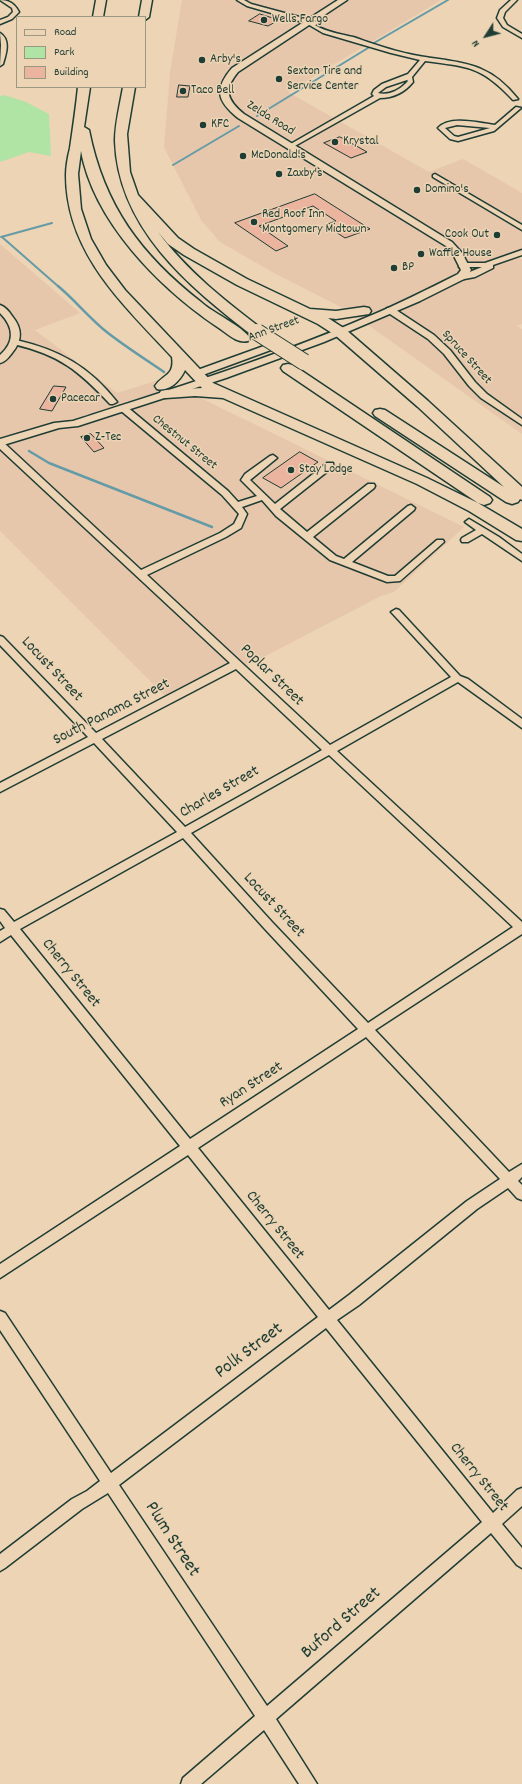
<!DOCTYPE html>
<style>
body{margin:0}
#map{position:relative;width:522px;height:1784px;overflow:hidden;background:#ecd4b4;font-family:Dekko,sans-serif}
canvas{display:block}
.legend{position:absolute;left:16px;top:16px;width:130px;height:72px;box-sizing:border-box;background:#ecd4b4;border:1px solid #9a9881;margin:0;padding:5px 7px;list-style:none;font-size:12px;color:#1f3d34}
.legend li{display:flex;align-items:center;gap:8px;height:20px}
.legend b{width:20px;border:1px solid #9a9881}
.north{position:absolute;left:466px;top:16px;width:40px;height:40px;-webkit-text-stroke:3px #ecd4b4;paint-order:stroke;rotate:234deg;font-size:11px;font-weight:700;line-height:16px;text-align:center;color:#1f3d34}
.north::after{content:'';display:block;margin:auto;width:14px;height:18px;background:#1f3d34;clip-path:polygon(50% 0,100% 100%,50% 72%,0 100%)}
</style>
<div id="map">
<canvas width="522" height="1784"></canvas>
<ul class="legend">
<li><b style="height:5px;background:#ecd4b4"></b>Road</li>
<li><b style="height:11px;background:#b0e4a5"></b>Park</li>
<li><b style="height:11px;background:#eab49e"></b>Building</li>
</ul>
<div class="north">N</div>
</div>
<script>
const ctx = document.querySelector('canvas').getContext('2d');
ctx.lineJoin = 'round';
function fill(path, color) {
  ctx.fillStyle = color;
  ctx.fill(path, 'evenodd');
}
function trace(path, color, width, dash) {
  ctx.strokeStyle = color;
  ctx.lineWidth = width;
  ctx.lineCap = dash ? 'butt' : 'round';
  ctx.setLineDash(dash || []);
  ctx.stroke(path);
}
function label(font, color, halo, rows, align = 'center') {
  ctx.font = font + ' Dekko,sans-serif';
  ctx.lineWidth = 3;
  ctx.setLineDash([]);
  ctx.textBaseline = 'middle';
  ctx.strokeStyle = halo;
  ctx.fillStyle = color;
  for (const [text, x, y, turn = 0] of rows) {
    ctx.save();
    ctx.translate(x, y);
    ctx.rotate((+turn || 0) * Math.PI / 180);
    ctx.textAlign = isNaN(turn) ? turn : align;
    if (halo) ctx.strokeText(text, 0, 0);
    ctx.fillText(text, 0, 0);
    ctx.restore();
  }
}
fill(new Path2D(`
 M182 0H441L288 92 429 172 463 159 522 193V256L519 258 522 260V324L517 326 522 329V434L347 310 274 273 220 242 201 220 164 147 170 73Z
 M0 244 80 313 35 330 117 393 162 379 464 527 394 592 381 596 173 704 0 531Z`), '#e7c7ab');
fill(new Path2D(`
 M4 95 26 102 49 114 51 156 29 152 0 162V96Z`), '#b0e4a5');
trace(new Path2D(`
 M374 43 448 0
 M257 116 368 48
 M173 165 239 126
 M1 237 52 223
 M2 237 59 287`), '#649ba7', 2);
trace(new Path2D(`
 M58 286C76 301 90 319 108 333 126 347 145 359 164 372
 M29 451 49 463 212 527`), '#649ba7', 2.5);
const building = new Path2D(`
 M260 14 279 20 268 26 249 21Z
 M179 85 190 86 188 97H177Z
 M340 137 344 139 367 152 351 158 324 143Z
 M315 194 370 229 345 238 325 225 336 221 313 206 259 226 288 246 276 251 235 223Z
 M54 386 66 387 52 411 40 409Z
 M91 434 104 448 94 452 81 437Z
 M300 452 318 462 281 488 263 478Z`);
fill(building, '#eab49e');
trace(building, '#1f3d34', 1);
const minor = new Path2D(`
 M0 0C9 0 15 4 19 12L12 19 0 24V20L8 17 13 12 12 8Z
 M237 0H244L251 4 318 22V24L315 25C326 32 340 34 353 37 371 43 390 50 409 54 455 64 485 57 518 99L513 100C481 66 469 67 425 61L412 77 413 82C405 92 393 98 380 98L293 147H289V145L374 96 372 94 374 90 382 84 408 74 420 60 391 53 323 33 306 23 247 6ZM407 80 408 81C401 89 390 96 378 93L386 87Z
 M511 0H517L505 12 503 18 507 25 522 34V38L503 27 497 18 500 10Z
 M0 33C11 40 6 54 3 64L0 66 1 45Z
 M516 107 521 108 494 131 458 141 450 139 438 128C450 115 479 123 495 125ZM457 125 490 128 458 137 454 136 445 128Z
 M435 174 522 225V230L433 177V175Z
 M522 250V255L493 265V268L475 277 459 280 455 278 482 267H459V263H485Z
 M387 308H393L434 335 450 350 475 382 487 394 522 419V425L481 398 469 386 444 354 428 339 387 312Z
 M13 340H16C59 350 89 366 117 402L113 404H110C78 370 60 355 13 344Z
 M120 406H126L228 491 238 502 257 496 241 480 245 474 270 456 273 455 277 458 250 480 275 504 327 463H333V467L280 509 307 532 368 484H374L375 486 374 488 313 537 336 556 344 559 408 506 411 505 415 508 414 510 352 562 388 576H395L437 540H443L444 542 400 581 387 582 330 560 276 516 262 500 242 507 247 514 241 528 226 537 147 575 330 745 451 677 393 614 391 612 396 609 399 610 460 676 468 679 522 719V728L458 682 337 751 522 922V934L375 1030 509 1172 522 1164V1177L518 1181 522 1185V1200L517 1198 508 1188 477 1209 359 1305 337 1320 493 1513 517 1490 522 1488V1506L502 1524 522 1548V1568L517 1565 491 1533 276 1719 317 1784H299L264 1730 201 1784H181L183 1778 255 1716 108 1493 82 1509 5 1568 0 1571V1554L72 1499 87 1491 100 1481 0 1330V1311L5 1313 111 1473 318 1317 188 1155 0 1278V1264L180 1146 11 935 0 942V931L5 928 0 921V909L4 910 14 922 177 832 94 743 0 792V783L88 737 0 645V636L3 637 96 733 230 663 0 449V442H3L141 570 220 533 234 524 239 514 222 495 120 410ZM236 669 322 750 185 827 102 739ZM329 755 513 927 368 1023 272 922 191 833ZM183 838 264 928 358 1029 190 1139 20 929ZM366 1037 500 1179 467 1201 349 1295 329 1310 198 1148ZM326 1328 482 1522 267 1706 119 1485Z
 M469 519 499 537 522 554V561L482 534 468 542H462L461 540 462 538 476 530 465 522Z`);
const tertiary = new Path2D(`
 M0 305C5 307 9 311 12 316 22 328 23 340 12 353 9 357 5 362 0 363V355C15 342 14 327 0 313Z`);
const secondary = new Path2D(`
 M338 0H347L238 72C223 90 227 100 244 114L452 242 462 253 471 270 466 278 420 301 324 342 226 378 78 426 59 428 0 446V439L54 423 73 421C171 389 270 359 365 318 397 305 428 289 458 274L461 270 453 254 446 246 238 118C217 101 214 89 232 68Z
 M275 342 279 343 280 345 279 347 200 376H192L191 374 192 372Z`);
const motorway = new Path2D(`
 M96 0H106L103 17H93Z
 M142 0H152L149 17 145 20V17H139Z
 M78 87H90L84 127 89 130C104 206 141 255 201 302 213 313 242 326 250 338L248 341C236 344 226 332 216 326 159 287 94 222 81 151L78 174 81 209 91 239 106 265 125 290 213 383 427 478 478 503 283 371 281 368 283 365 288 364 293 365 490 497 492 500 490 503 484 505 478 503 522 529V541L516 540 469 511 417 484 223 398 195 396 166 398 161 397 159 394 161 391 166 390 202 388 185 370C180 381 169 392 157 389L155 386C163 374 175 376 172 357 123 304 66 253 66 175 66 166 68 156 70 148 73 127 76 107 78 87Z
 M123 87H135L127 134 130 172 138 195 178 238 194 249 247 279 310 309 336 311 364 307 369 308 371 311 369 314 336 319 328 318 345 329 428 401 522 487V500L520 499 518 502 512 504 506 502 375 416 373 413 375 410 380 409 385 410 504 487 418 407 335 335 318 324 237 285 184 255 168 244 158 232C187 271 224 300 262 329L264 332 262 335H252C188 286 118 228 115 141 115 123 120 105 123 87Z`);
trace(minor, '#1f3d34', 3);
trace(tertiary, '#1f3d34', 3);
trace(secondary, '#1f3d34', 3);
trace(motorway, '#1f3d34', 3);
fill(minor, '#ecd4b4');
fill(tertiary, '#ecd4b4');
fill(secondary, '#ecd4b4');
fill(motorway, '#ecd4b4');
const motorwayBridge = new Path2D(`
 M257 332 304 362`);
trace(motorwayBridge, '#1f3d34', 18, []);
trace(motorwayBridge, '#ecd4b4', 16);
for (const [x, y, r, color] of [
 [264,20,4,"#1f3d34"],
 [202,60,4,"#1f3d34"],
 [279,79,4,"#1f3d34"],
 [183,91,4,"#1f3d34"],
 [203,125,4,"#1f3d34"],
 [335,142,4,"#1f3d34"],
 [243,156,4,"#1f3d34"],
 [279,174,4,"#1f3d34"],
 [417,190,4,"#1f3d34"],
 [254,222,4,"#1f3d34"],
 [497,235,4,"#1f3d34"],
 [421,254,4,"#1f3d34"],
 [394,268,4,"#1f3d34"],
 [53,399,4,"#1f3d34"],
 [87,438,4,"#1f3d34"],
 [291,470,4,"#1f3d34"]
]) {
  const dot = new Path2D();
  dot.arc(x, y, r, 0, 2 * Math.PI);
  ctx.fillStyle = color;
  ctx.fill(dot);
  trace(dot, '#ecd4b4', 1.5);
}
label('13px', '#1f3d34', '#ecd4b4', [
 ["Wells Fargo",272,20],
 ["Arby's",210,60],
 ["Sexton Tire and",287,72],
 ["Service Center",287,87],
 ["Taco Bell",191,91],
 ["KFC",211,125],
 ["Krystal",343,142],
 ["McDonald's",251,156],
 ["Zaxby's",287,174],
 ["Domino's",425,190],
 ["Red Roof Inn",262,215],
 ["Montgomery Midtown",262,230],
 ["Cook Out",489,235,"right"],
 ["Waffle House",429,254],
 ["BP",402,268],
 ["Pacecar",61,399],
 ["Z-Tec",95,438],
 ["Stay Lodge",299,470]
], 'left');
label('13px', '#1f3d34', '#ecd4b4', [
 ["Zelda Road",270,119,32],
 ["Ann Street",274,330,-20],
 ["Spruce Street",466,358,48],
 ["Chestnut Street",184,443,39]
]);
label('16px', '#1f3d34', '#ecd4b4', [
 ["Locust Street",51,670,47],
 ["Poplar Street",271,676,44],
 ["South Panama Street",112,713,-27],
 ["Charles Street",220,793,-30],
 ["Locust Street",273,906,47],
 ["Cherry Street",70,974,51],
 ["Ryan Street",252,1086,-33],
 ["Cherry Street",274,1226,51],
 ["Cherry Street",478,1478,51]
]);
label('19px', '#1f3d34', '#ecd4b4', [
 ["Polk Street",250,1352,-37],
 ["Plum Street",171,1540,57],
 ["Buford Street",342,1624,-41]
]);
</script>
